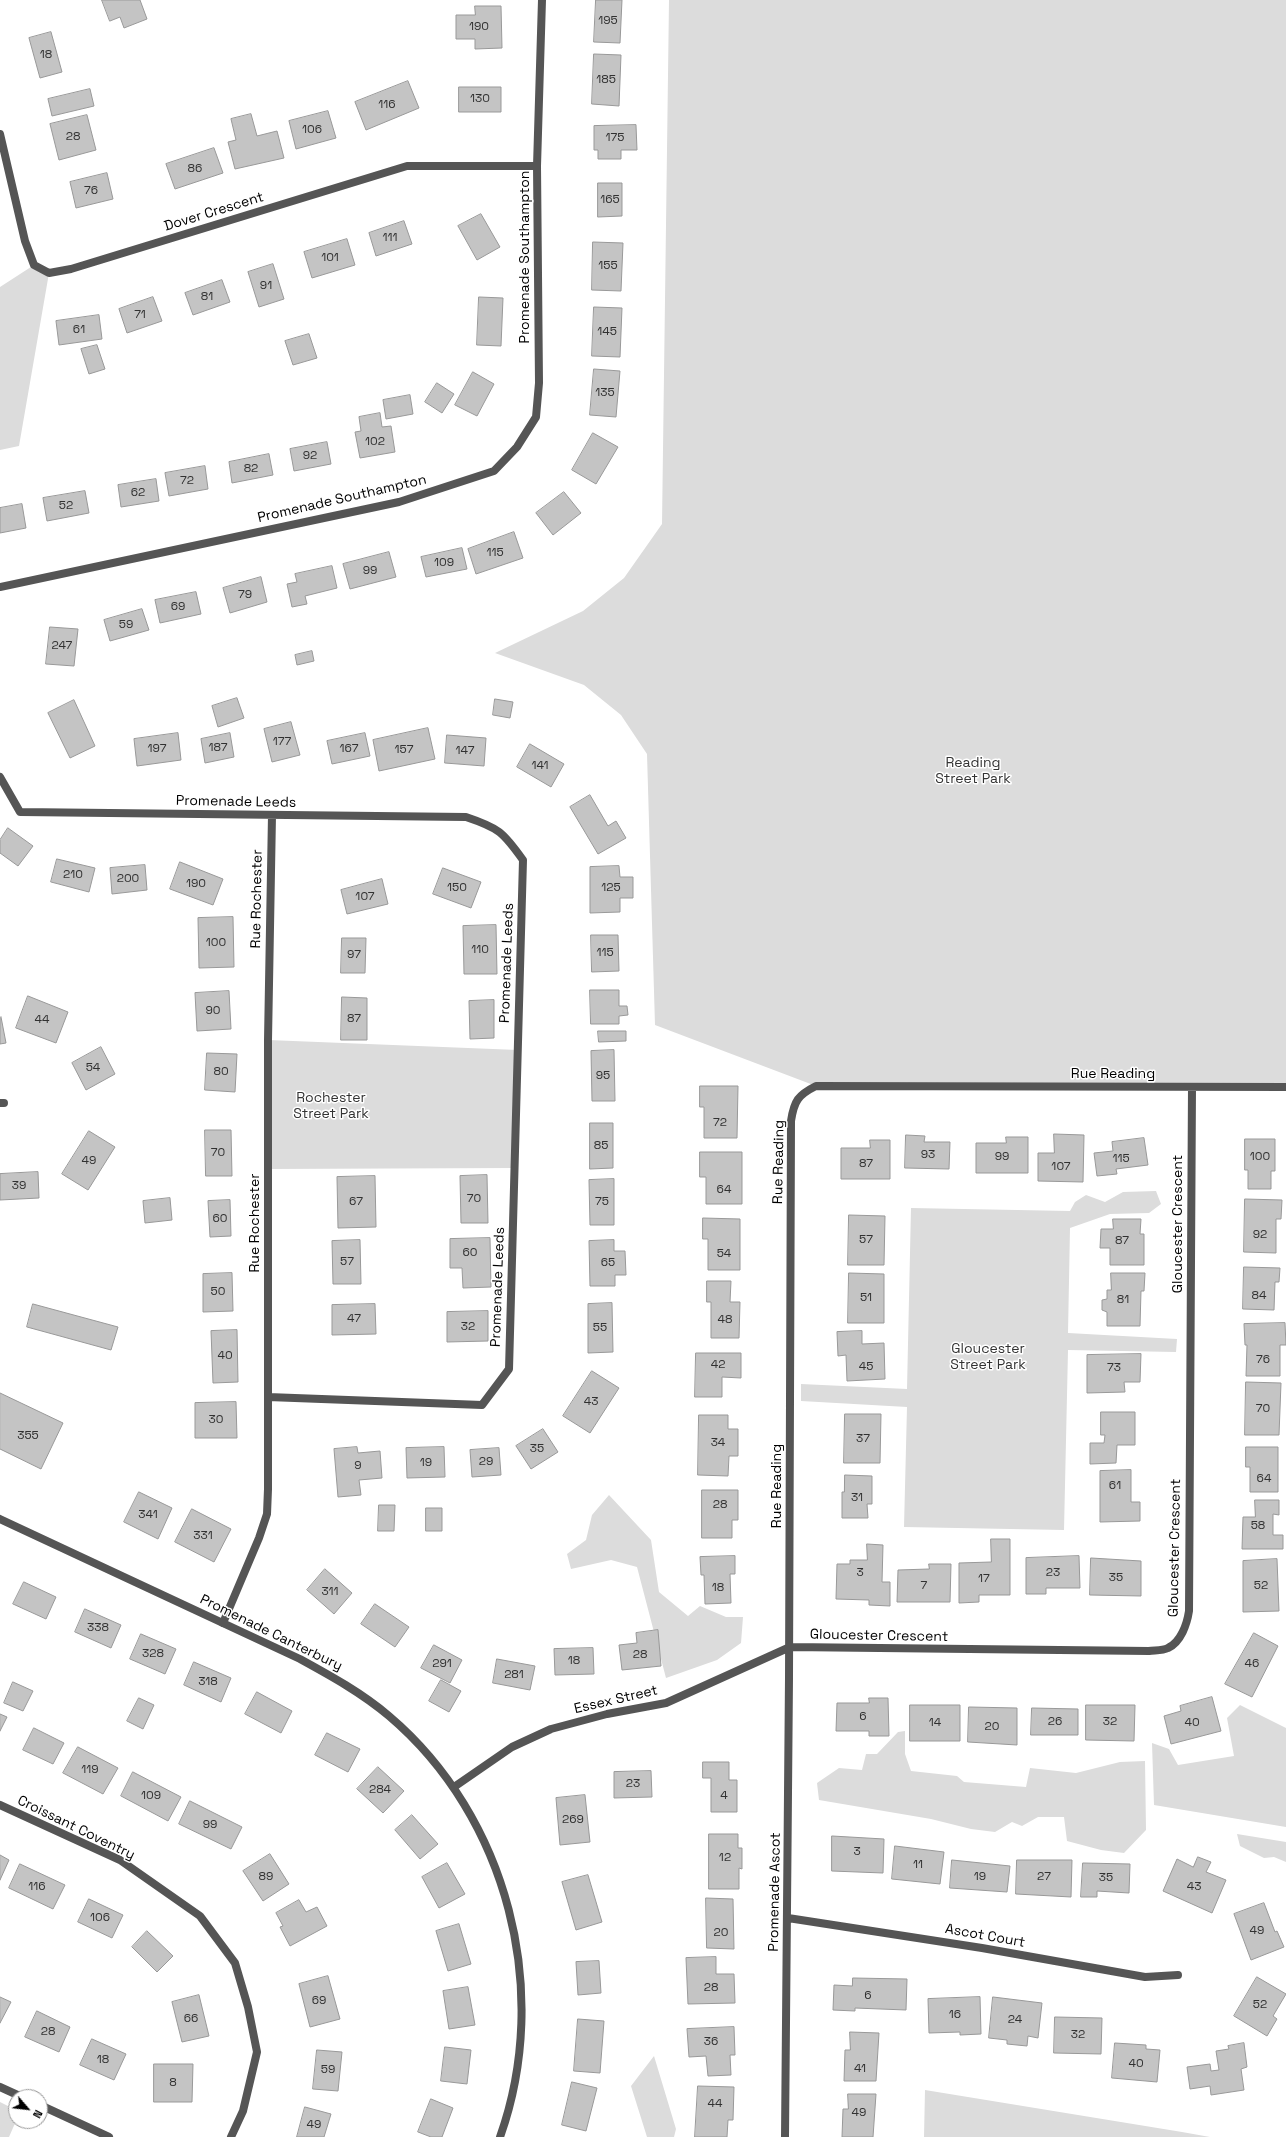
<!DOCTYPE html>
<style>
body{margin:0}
#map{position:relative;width:1286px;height:2137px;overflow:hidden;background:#fff;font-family:"Space Grotesk",sans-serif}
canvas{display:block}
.north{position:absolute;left:8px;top:2089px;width:40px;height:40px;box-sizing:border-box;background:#fff;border:1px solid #999;border-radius:50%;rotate:118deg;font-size:11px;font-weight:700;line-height:16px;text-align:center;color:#000}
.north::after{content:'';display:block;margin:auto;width:14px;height:18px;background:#000;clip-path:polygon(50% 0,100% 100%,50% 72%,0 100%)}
</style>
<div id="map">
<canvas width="1286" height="2137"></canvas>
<div class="north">N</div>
</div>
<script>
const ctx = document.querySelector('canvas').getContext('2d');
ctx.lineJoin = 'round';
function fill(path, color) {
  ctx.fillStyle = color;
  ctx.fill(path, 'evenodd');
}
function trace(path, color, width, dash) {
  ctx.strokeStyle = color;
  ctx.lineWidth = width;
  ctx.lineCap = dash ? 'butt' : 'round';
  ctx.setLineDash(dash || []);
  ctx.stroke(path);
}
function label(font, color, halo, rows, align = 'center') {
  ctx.font = font + ' "Space Grotesk",sans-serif';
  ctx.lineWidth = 3;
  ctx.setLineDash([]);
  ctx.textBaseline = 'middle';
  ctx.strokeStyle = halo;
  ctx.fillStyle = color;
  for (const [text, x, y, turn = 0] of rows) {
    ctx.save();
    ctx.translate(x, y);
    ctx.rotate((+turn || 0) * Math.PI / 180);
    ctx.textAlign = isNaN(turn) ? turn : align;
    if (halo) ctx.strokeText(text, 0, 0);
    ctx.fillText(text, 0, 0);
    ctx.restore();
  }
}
fill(new Path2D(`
 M669 0H1286V1087L816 1086 655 1025 647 754 621 715 584 685 495 653 583 611 624 578 662 524Z
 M34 265 49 273 19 446 0 450V287Z
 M268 1040 518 1050 514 1168 268 1169Z
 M1156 1191 1161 1204 1149 1213 1110 1214 1070 1228 1068 1333 1177 1339 1176 1352 1068 1350 1064 1530 904 1527 907 1407 801 1401V1384L907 1389 911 1208 1070 1211 1075 1202 1086 1195 1105 1202 1123 1192Z
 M609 1495 651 1540 659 1592 688 1616 700 1606 726 1617H743L741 1643 717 1660 666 1678 637 1567 611 1560 571 1569 567 1554 586 1540 592 1515Z
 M1240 1705 1286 1728V1827L1154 1805 1152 1743 1169 1749 1178 1765 1234 1756 1227 1718Z
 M905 1731V1754L911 1771 957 1776 964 1782 1026 1787 1030 1768 1076 1773 1120 1762 1145 1761 1146 1830 1124 1853 1101 1850 1067 1841 1064 1817H1038L1022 1826 1012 1822 995 1832 971 1829 931 1819 819 1800 817 1783 839 1768 862 1770 866 1754H877L898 1732Z
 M1237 1834 1286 1842V1862L1274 1857 1264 1858 1240 1846Z
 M654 2056 676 2129 674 2137H647L631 2086Z
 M925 2090 1182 2132 1210 2137H924Z
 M0 2102 16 2110V2121L9 2137H0Z`), '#dcdcdc');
const building = new Path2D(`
 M102 0H140L147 19 124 28 120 17 110 21Z
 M596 0H622L620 43 594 42Z
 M475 6H501L502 48 475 49V39H456V15H475Z
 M51 32 62 72 40 78 29 38Z
 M594 54 621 55 619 106 592 104Z
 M408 81 419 108 366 130 355 102Z
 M459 87H501V112H459Z
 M90 89 94 106 52 116 48 99Z
 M328 111 336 138 296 149 289 121Z
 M251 114 257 136 277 131 284 158 235 169 228 142 236 140 231 119Z
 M87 115 96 150 59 160 50 124Z
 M636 125 637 150H621V159H598V150H594V126Z
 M214 148 223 173 175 189 166 164Z
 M107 173 113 199 76 208 70 182Z
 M598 183H622V216L598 217Z
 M481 214 500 247 477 260 458 226Z
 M404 221 412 244 376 256 369 233Z
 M347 239 355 265 312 278 304 252Z
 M593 242 623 243 621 291 592 290Z
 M273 264 284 299 259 307 248 272Z
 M222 280 230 302 193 315 185 293Z
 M153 297 162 321 127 333 119 309Z
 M479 297 503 298 501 346 477 345Z
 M594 307 622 308 620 357 592 356Z
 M99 315 102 339 59 345 56 321Z
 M309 334 317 358 293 365 285 341Z
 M97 345 105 369 89 374 81 349Z
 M594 369 620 371 616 417 590 415Z
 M473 372 494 384 477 416 455 405Z
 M437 383 454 394 442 413 425 402Z
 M410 395 413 414 386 419 383 400Z
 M380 413 382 427 391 426 395 452 360 458 355 432 361 431 359 417Z
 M593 433 618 447 596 484 572 470Z
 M327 442 331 464 294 471 290 449Z
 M269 454 273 475 232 483 229 462Z
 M205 466 208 489 169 496 165 473Z
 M156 479 159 501 121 507 118 485Z
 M85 491 89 513 47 521 43 498Z
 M564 492 581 513 553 535 536 513Z
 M22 504 26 528 0 533V508Z
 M514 532 523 558 476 574 468 549Z
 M462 548 467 569 426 577 421 557Z
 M389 552 396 577 350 589 343 564Z
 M332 566 337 588 305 596 307 604 292 607 287 584 297 582 295 574Z
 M261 577 267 602 230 613 223 588Z
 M196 592 201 614 160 623 155 600Z
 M142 609 149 630 110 641 104 620Z
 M50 627 78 629 74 666 46 664Z
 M312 651 314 661 297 665 295 655Z
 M237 698 244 718 218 727 212 706Z
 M495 699 513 702 510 718 493 715Z
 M74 700 95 746 70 758 48 713Z
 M291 722 300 755 272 762 264 729Z
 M428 728 435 759 379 771 373 740Z
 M178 733 181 760 137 766 134 739Z
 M230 733 234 757 205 763 201 739Z
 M365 733 370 756 332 764 327 741Z
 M447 735 486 738 484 766 445 763Z
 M530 744 564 764 551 787 517 767Z
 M590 795 608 826 616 821 626 838 598 854 570 807Z
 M8 828 33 846 18 866 0 853V840Z
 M57 859 95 868 89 892 51 882Z
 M180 862 223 879 213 905 170 889Z
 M145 865 147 890 112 894 110 868Z
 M619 866 620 877H633V898H620V912L590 913V867Z
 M443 868 481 882 471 908 433 894Z
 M382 879 388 904 347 914 341 890Z
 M233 917 234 967 199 968 198 918Z
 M496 925 497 974H464L463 926Z
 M591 935H618L619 971 592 972Z
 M342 938H366L365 973H341Z
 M590 990H619V1006H627L628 1015 619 1016V1024H591Z
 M229 991 231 1029 197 1031 195 993Z
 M28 996 68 1012 56 1043 16 1028Z
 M342 997 367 998V1040H341Z
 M494 1000V1038L470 1039 469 1001Z
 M1 1017 6 1043 0 1044V1018Z
 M598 1031H626V1041L599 1042Z
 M101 1047 115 1074 86 1090 72 1063Z
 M614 1050 615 1101H592L591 1051Z
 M207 1053 237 1054 235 1092 205 1090Z
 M700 1086H738L737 1138H704V1107H700Z
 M590 1123H613V1168L590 1169Z
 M205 1130H231L232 1176H206Z
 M89 1131 115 1147 88 1190 62 1174Z
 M1054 1134 1084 1135 1083 1182 1038 1181V1153H1054Z
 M906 1135 925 1136 924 1142H950L949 1169 905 1168Z
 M1006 1137H1028V1173H976V1143H1006Z
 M1144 1138 1148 1165 1116 1169 1117 1174 1097 1176 1094 1153 1113 1151 1112 1142Z
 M1245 1139H1275V1171H1271V1189H1248V1170H1245Z
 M870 1140H890V1179H841V1148H870Z
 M700 1152H742V1204H706V1177H700Z
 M38 1172 39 1198 0 1200V1174Z
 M487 1175 488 1223H461L460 1176Z
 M375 1176 376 1227 338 1228 337 1177Z
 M614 1179V1225H590L589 1180Z
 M170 1198 172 1220 145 1223 143 1201Z
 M1245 1199 1282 1200 1281 1219H1276V1253L1244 1252Z
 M230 1200 231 1236 210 1237 208 1201Z
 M849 1215 885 1216 884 1265H848Z
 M703 1218 740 1219V1270H708V1239H703Z
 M1113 1219H1141L1140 1234H1144V1265H1110V1248H1100L1101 1229H1113Z
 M490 1238 491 1287 463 1288 462 1268H450V1239Z
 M360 1240 361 1284H333L332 1241Z
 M614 1240V1251H625L626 1275H615V1286H590L589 1241Z
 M1244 1267 1280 1268 1279 1282H1275L1274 1310 1243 1309Z
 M232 1273 233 1311 203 1312V1274Z
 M849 1273 884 1274V1323H848Z
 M1111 1273H1145L1144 1291H1141L1140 1326H1107V1312L1102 1310V1300L1107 1299V1290H1111Z
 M707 1281H731L730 1302H740L739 1338H711V1302H707Z
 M612 1303 613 1352 588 1353V1304Z
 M33 1304 118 1327 111 1350 27 1327Z
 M375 1304 376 1334 332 1335V1305Z
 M488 1311V1341L447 1342V1312Z
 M1285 1323 1286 1345H1280V1376H1246L1247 1345H1245L1244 1324Z
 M237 1330 238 1382 213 1383 211 1331Z
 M862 1331V1344L884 1343 885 1379 847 1381 846 1355 838 1356 837 1332Z
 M696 1353H741V1378L722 1377V1397H695Z
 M1141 1354 1140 1382H1124L1125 1392 1087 1393V1355Z
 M592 1371 619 1388 590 1433 563 1416Z
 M1246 1382 1281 1383 1279 1435H1245Z
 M0 1393 63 1423 41 1469 0 1449Z
 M236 1402 237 1438H195V1403Z
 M1101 1412H1135V1445H1117L1116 1463 1090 1464V1443H1104L1105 1435H1101Z
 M845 1414H881L880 1463H844Z
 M699 1415H728V1429H738V1456H729L728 1476 698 1475Z
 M543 1429 558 1452 531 1469 516 1446Z
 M357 1447 358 1453 380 1451 382 1478 359 1480 361 1495 338 1497 334 1449Z
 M444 1447 445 1477 407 1478 406 1448Z
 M1246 1447H1278V1492H1250V1467H1246Z
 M499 1448 501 1475 472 1477 470 1450Z
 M1131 1470V1502H1140V1521L1100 1522V1471Z
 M845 1475 872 1476V1504H867L868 1518H842V1492H844Z
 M702 1490H738V1520H732V1538H702Z
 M139 1492 172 1508 158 1539 124 1522Z
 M1255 1500H1279V1515L1273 1514V1535H1283V1549H1242L1243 1517H1255Z
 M379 1505H395L394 1531H378Z
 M426 1508H442V1531H426Z
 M192 1509 231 1529 214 1562 175 1542Z
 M991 1539H1010V1595H979V1602L959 1603V1563L991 1562Z
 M867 1544 883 1545 882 1582H890V1606L869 1605V1600L836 1599 837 1564H850V1560H867Z
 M735 1556V1574H730L731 1603 705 1604 704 1575H701L700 1557Z
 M1079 1556 1080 1588H1046V1594H1026V1558Z
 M1091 1558 1141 1561V1596L1090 1595Z
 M1277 1559 1279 1611 1243 1612V1561Z
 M929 1564H951L950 1602H897L898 1570 929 1569Z
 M325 1569 352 1593 334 1614 307 1590Z
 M24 1582 56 1597 46 1619 13 1604Z
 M375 1604 409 1627 395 1647 361 1624Z
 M85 1609 121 1625 111 1648 75 1632Z
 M658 1630 661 1666 622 1670 619 1645 637 1643 636 1633Z
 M1254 1633 1278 1646 1252 1697 1225 1684Z
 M141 1634 176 1649 165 1674 130 1659Z
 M434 1645 462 1660 450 1683 421 1668Z
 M593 1648 594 1674 555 1675 554 1649Z
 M497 1659 535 1666 530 1690 493 1683Z
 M194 1662 231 1678 221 1702 184 1685Z
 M441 1680 461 1691 449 1712 429 1701Z
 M13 1682 33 1691 23 1711 4 1703Z
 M257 1692 292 1711 281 1733 245 1714Z
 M1212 1697 1221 1731 1171 1744 1164 1716 1181 1711 1180 1706Z
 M139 1698 154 1705 143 1729 127 1721Z
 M869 1698H888L889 1736H869V1731H836L837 1703H869Z
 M910 1705H960V1741H910Z
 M1086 1705H1135L1134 1741 1086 1740Z
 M969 1707 1017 1708V1745L968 1742Z
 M1032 1708 1078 1709V1735H1031Z
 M0 1714 7 1717 0 1731Z
 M34 1728 64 1743 53 1764 23 1750Z
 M327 1733 360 1749 348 1772 315 1755Z
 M78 1747 118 1768 103 1794 63 1773Z
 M703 1762H729V1780H737V1812H711V1778H703Z
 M378 1767 404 1791 383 1813 357 1789Z
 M651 1771 652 1797 614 1798V1772Z
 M133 1772 181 1797 168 1821 121 1796Z
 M585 1795 590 1842 560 1845 556 1798Z
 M190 1801 242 1827 231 1849 179 1824Z
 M412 1815 438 1844 420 1859 395 1830Z
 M709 1834H738V1848H742V1869L739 1868V1889H709Z
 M832 1836 884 1839 883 1873 832 1871Z
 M895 1846 944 1852 940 1884 892 1879Z
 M270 1854 289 1884 263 1901 243 1871Z
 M0 1855 9 1860 0 1880Z
 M1198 1857 1211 1862 1206 1872 1226 1880 1212 1913 1163 1891 1177 1859 1193 1867Z
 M952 1860 1010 1866 1007 1892 950 1888Z
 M1017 1860H1072L1071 1897 1016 1894Z
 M447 1863 465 1894 439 1908 422 1877Z
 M1083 1863 1130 1864 1129 1893 1097 1891V1897H1081Z
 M20 1864 65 1885 53 1909 9 1888Z
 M588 1875 602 1922 576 1930 562 1882Z
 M706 1898 733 1899 734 1949 707 1948Z
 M89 1899 123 1915 112 1938 78 1922Z
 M299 1900 306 1912 317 1907 327 1926 290 1946 280 1927 283 1926 276 1913Z
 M1264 1903 1275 1932 1277 1931 1284 1947 1251 1960 1234 1914Z
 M459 1924 471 1964 448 1971 436 1931Z
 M147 1931 173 1956 157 1972 132 1947Z
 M716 1957V1974H734L735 2003 688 2004 686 1958Z
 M599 1961 601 1993 578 1995 576 1962Z
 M328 1976 340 2019 310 2027 299 1984Z
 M1257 1977 1286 1994 1273 2016 1277 2019 1267 2036 1234 2016Z
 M853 1978 907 1979 906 2010 855 2008V2011L833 2010 834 1985 852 1986Z
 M468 1987 475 2025 449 2029 443 1991Z
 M199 1995 209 2036 182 2042 172 2002Z
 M0 1997 11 2002 0 2023Z
 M980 1997 981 2034 960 2035V2032L929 2033 928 1999Z
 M993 1997 1042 2003 1038 2038 1028 2036 1027 2046 1007 2044V2040L989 2038Z
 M37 2011 70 2027 59 2052 25 2037Z
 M1055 2017 1102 2018 1101 2054 1054 2053Z
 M578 2019 604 2021 600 2073 574 2071Z
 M734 2027 735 2055H730L731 2075 708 2076 706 2056 689 2057 687 2029Z
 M850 2032 879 2033 876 2081H844L845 2050H850Z
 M92 2039 126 2054 114 2080 80 2065Z
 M1115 2043 1146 2045V2049L1160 2050 1157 2082 1112 2078Z
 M1244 2043 1247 2067 1241 2069 1244 2090 1211 2095 1210 2086 1190 2089 1187 2067 1210 2064 1211 2071 1219 2070 1216 2051 1229 2049 1228 2046Z
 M445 2047 471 2050 467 2084 441 2081Z
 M317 2050 342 2052 338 2091 313 2089Z
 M154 2064H193L192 2102H154Z
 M572 2082 597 2088 586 2131 562 2125Z
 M698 2086 734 2087 733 2120H728L727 2137H695Z
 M848 2094H876L873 2137H842L843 2109H848Z
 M431 2099 453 2108 442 2137H431L418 2132Z
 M305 2107 331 2114 324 2137H297Z`);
fill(building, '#c4c4c4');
trace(building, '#999', 1);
trace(new Path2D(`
 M0 134 25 241 34 265 49 273 71 269 407 166H537
 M0 587 399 502 494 471 517 447 536 417 539 383 537 166 542 0
 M0 777 20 812 466 817C499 828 503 832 523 860L509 1369 482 1405 268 1397
 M0 1103H4
 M223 1623 259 1538 267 1514 268 1489V1040L272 815
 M454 1787 512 1747 551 1729 607 1714 666 1703 790 1647 1149 1651C1154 1650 1162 1651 1168 1648 1181 1642 1187 1624 1189 1611L1192 1087
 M0 1805 120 1860 200 1916 235 1963 248 2007 257 2052 243 2111 231 2137
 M788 1918 982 1948 1145 1977 1178 1975
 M0 2087 22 2097
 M40 2105 109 2137
 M785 2137 789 1678 791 1121C794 1101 798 1095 816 1086L1286 1087`), '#555', 8);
trace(new Path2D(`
 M0 1519 300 1659C331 1676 362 1693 389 1716 508 1817 552 1991 500 2137`), '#555', 8);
label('12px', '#313131', null, [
 ["195",608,21],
 ["190",479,27],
 ["18",46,55],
 ["185",606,80],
 ["130",480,99],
 ["116",387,105],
 ["106",312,130],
 ["28",73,137],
 ["175",615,138],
 ["86",195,169],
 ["76",91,191],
 ["165",610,200],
 ["111",390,238],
 ["101",330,258],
 ["155",608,266],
 ["91",266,286],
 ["81",207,297],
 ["71",140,315],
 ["61",79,330],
 ["145",607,332],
 ["135",605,393],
 ["102",375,442],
 ["92",310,456],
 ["82",251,469],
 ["72",187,481],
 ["62",138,493],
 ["52",66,506],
 ["115",495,553],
 ["109",444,563],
 ["99",370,571],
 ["79",245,595],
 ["69",178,607],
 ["59",126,625],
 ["247",62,646],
 ["177",282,742],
 ["187",218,748],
 ["197",157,749],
 ["167",349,749],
 ["157",404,750],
 ["147",465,751],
 ["141",540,766],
 ["210",73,875],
 ["200",128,879],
 ["190",196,884],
 ["150",457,888],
 ["125",611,888],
 ["107",365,897],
 ["100",216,943],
 ["110",480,950],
 ["115",605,953],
 ["97",354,955],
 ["90",213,1011],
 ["87",354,1019],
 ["44",42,1020],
 ["54",93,1068],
 ["80",221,1072],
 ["95",603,1076],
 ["72",720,1123],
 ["85",601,1146],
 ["70",218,1153],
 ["93",928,1155],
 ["99",1002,1157],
 ["100",1260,1157],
 ["115",1121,1159],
 ["49",89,1161],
 ["87",866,1164],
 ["107",1061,1167],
 ["39",19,1186],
 ["64",724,1190],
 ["70",474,1199],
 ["67",356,1202],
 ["75",602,1202],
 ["60",220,1219],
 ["92",1260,1235],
 ["57",866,1240],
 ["87",1122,1241],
 ["60",470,1253],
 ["54",724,1254],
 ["57",347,1262],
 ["65",608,1263],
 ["50",218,1292],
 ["84",1259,1296],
 ["51",866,1298],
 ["81",1123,1300],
 ["47",354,1319],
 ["48",725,1320],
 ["32",468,1327],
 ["55",600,1328],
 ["40",225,1356],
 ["76",1263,1360],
 ["42",718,1365],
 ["45",866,1367],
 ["73",1114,1368],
 ["43",591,1402],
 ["70",1263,1409],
 ["30",216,1420],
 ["355",28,1436],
 ["37",863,1439],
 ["34",718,1443],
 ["35",537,1449],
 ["29",486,1462],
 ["19",426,1463],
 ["9",358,1466],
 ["64",1264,1479],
 ["61",1115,1486],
 ["31",857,1498],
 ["28",720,1505],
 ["341",148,1515],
 ["58",1258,1526],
 ["331",203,1536],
 ["3",860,1573],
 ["23",1053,1573],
 ["35",1116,1578],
 ["17",984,1579],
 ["7",924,1586],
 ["52",1261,1586],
 ["18",718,1588],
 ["311",330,1592],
 ["338",98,1628],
 ["328",153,1654],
 ["28",640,1655],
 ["18",574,1661],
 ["291",442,1664],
 ["46",1252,1664],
 ["281",514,1675],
 ["318",208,1682],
 ["6",863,1717],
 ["26",1055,1722],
 ["32",1110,1722],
 ["14",935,1723],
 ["40",1192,1723],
 ["20",992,1727],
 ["119",90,1770],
 ["23",633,1784],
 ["284",380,1790],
 ["109",151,1796],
 ["4",724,1796],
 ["269",573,1820],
 ["99",210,1825],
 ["3",857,1852],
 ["12",725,1858],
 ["11",918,1865],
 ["89",266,1877],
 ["19",980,1877],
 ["27",1044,1877],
 ["35",1106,1878],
 ["116",37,1887],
 ["43",1194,1887],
 ["106",100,1918],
 ["49",1257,1931],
 ["20",721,1933],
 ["28",711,1988],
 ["6",868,1996],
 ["69",319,2001],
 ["52",1260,2005],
 ["16",955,2015],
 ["66",191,2019],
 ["24",1015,2020],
 ["28",48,2032],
 ["32",1078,2035],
 ["36",711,2042],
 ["18",103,2060],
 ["40",1136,2064],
 ["41",860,2069],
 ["59",328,2070],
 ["8",173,2083],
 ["44",715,2104],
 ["49",859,2113],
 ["49",314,2125]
]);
label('14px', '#000', '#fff', [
 ["Dover Crescent",214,212,-17],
 ["Promenade Southampton",525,257,-90],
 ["Promenade Southampton",342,499,-13],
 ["Promenade Leeds",236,802,1],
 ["Rue Rochester",257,899,-89],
 ["Promenade Leeds",507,963,-88],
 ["Rue Reading",1113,1074],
 ["Rue Reading",779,1162,-89],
 ["Rue Rochester",255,1223,-90],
 ["Gloucester Crescent",1178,1224,-90],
 ["Promenade Leeds",498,1287,-88],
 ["Rue Reading",777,1486,-90],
 ["Gloucester Crescent",1175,1548,-89],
 ["Promenade Canterbury",271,1633,26],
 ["Gloucester Crescent",879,1636,1],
 ["Essex Street",616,1700,-13],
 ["Croissant Coventry",76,1828,26],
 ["Promenade Ascot",775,1892,-89],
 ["Ascot Court",985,1936,10]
]);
label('14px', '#333', '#fff', [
 ["Reading",973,763],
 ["Street Park",973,779],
 ["Rochester",331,1098],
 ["Street Park",331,1114],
 ["Gloucester",988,1349],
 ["Street Park",988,1365]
]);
</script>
